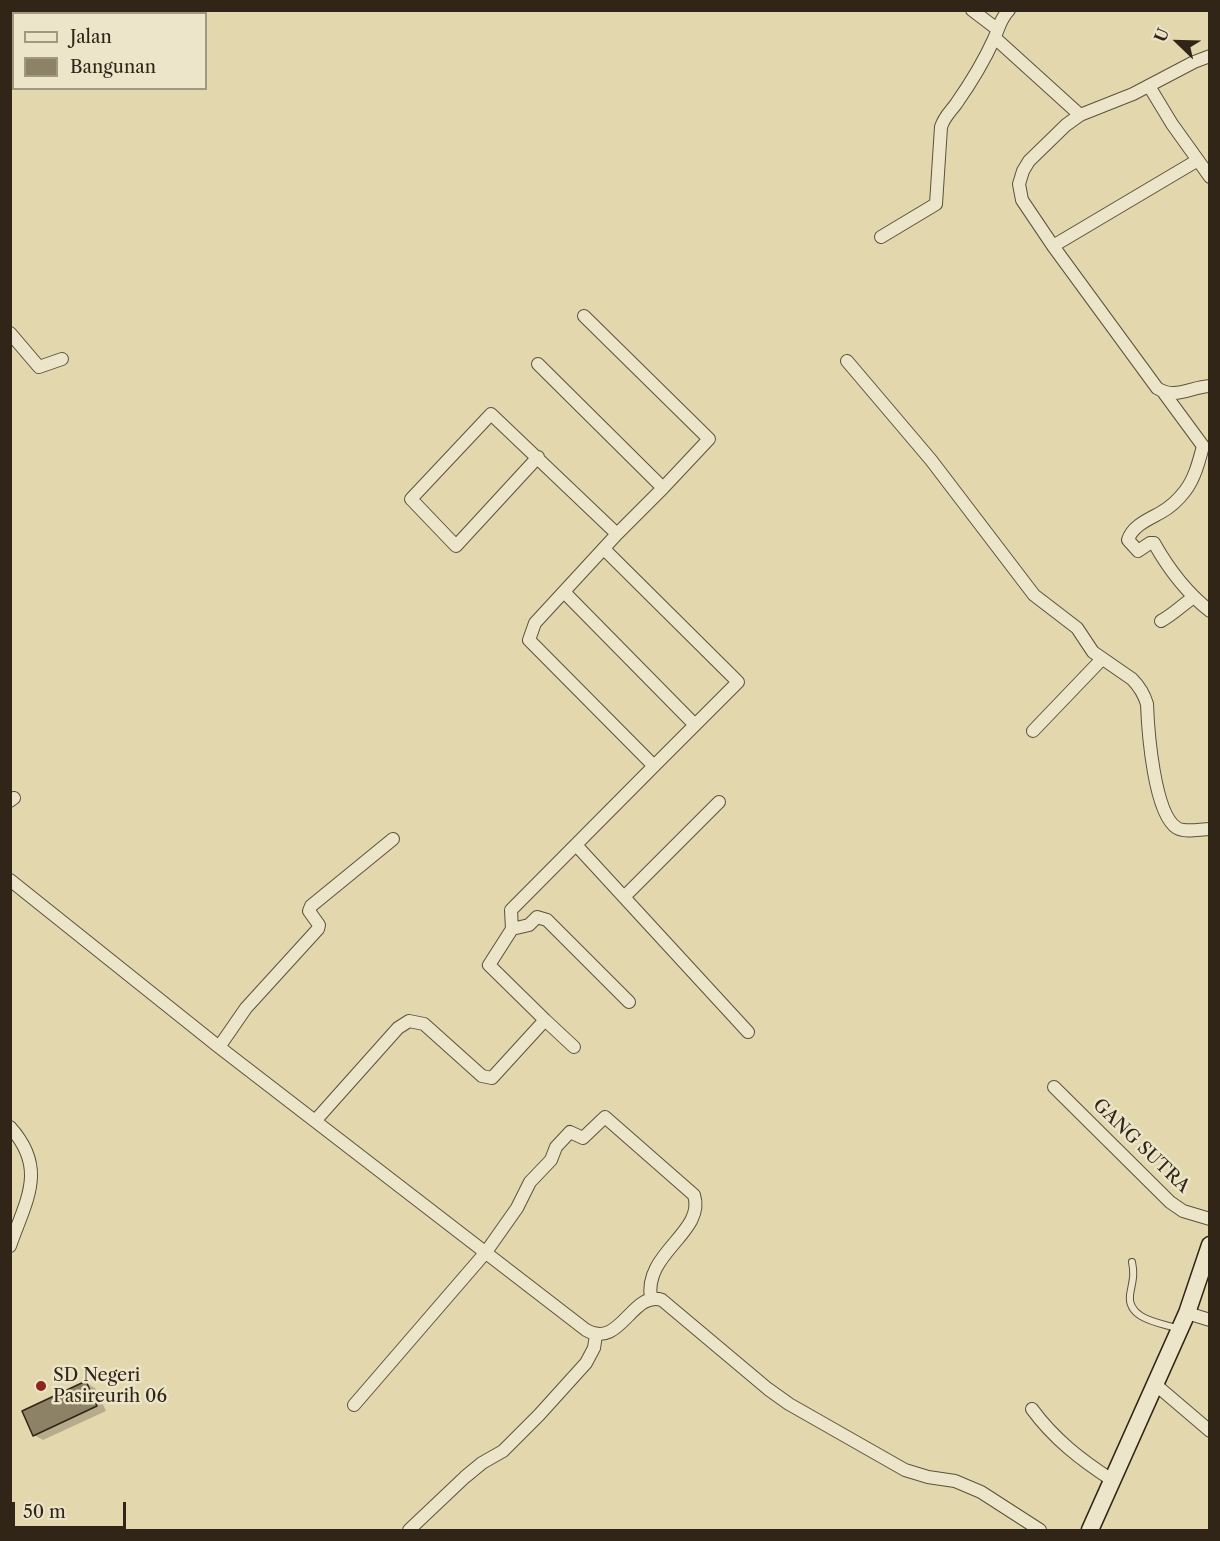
<!DOCTYPE html>
<style>
body{margin:0}
#map{position:relative;width:1220px;height:1541px;overflow:hidden;background:#e2d7ad;font-family:"Libre Caslon Text",serif}
canvas{display:block}
.frame{position:absolute;inset:0;border:12px solid #302517;pointer-events:none}
.legend{position:absolute;left:12px;top:12px;width:195px;height:78px;box-sizing:border-box;background:#ece5ca;border:2px solid #a19882;margin:0;padding:8px 10px;list-style:none;font-size:18px;color:#302517}
.legend li{display:flex;align-items:center;gap:12px;height:30px}
.legend b{width:30px;border:2px solid #a19882}
.north{position:absolute;left:1148px;top:12px;width:60px;height:60px;-webkit-text-stroke:4px #ece5ca;paint-order:stroke;rotate:293deg;font-size:16px;font-weight:700;line-height:24px;text-align:center;color:#302517}
.north::after{content:'';display:block;margin:auto;width:21px;height:27px;background:#302517;clip-path:polygon(50% 0,100% 100%,50% 72%,0 100%)}
.scale{position:absolute;left:12px;top:1502px;width:114px;height:27px;box-sizing:border-box;border:3px solid #302517;border-top:0;padding-left:8px;font-size:18px;line-height:21px;white-space:nowrap;color:#302517;-webkit-text-stroke:4px #ece5ca;paint-order:stroke}
</style>
<div id="map">
<canvas width="1220" height="1541"></canvas>
<div class="frame"></div>
<ul class="legend">
<li><b style="height:8px;background:#ece5ca"></b>Jalan</li>
<li><b style="height:16px;background:#8d8265"></b>Bangunan</li>
</ul>
<div class="north">U</div>
<div class="scale">50 m</div>
</div>
<script>
const ctx = document.querySelector('canvas').getContext('2d');
ctx.lineJoin = 'round';
function fill(path, color) {
  ctx.fillStyle = color;
  ctx.fill(path, 'evenodd');
}
function trace(path, color, width, dash) {
  ctx.strokeStyle = color;
  ctx.lineWidth = width;
  ctx.lineCap = dash ? 'butt' : 'round';
  ctx.setLineDash(dash || []);
  ctx.stroke(path);
}
function label(font, color, halo, rows, align = 'center') {
  ctx.font = font + ' "Libre Caslon Text",serif';
  ctx.lineWidth = 5;
  ctx.setLineDash([]);
  ctx.textBaseline = 'middle';
  ctx.strokeStyle = halo;
  ctx.fillStyle = color;
  for (const [text, x, y, turn = 0] of rows) {
    ctx.save();
    ctx.translate(x, y);
    ctx.rotate((+turn || 0) * Math.PI / 180);
    ctx.textAlign = isNaN(turn) ? turn : align;
    if (halo) ctx.strokeText(text, 0, 0);
    ctx.fillText(text, 0, 0);
    ctx.restore();
  }
}
fill(new Path2D(`
 M86 1383 95 1388 106 1411 43 1440 34 1435Z`), '#0003');
const building = new Path2D(`
 M86 1381 97 1406 33 1436 22 1411Z`);
fill(building, '#8d8265');
trace(building, '#302517', 1.5);
const lane = new Path2D(`
 M1132 1262C1135 1276 1132 1282 1130 1295 1127 1320 1162 1323 1179 1329`);
const street = new Path2D(`
 M972 10 997 29
 M995 38 1080 115
 M1210 56 1194 62 1133 94 1080 115 1066 125 1029 161 1023 171 1019 184 1022 200 1053 246 1157 388C1175 400 1190 387 1210 386
 M1149 86 1172 124 1210 177
 M881 237 936 204 941 127C944 117 950 112 956 104 970 84 984 61 994 39 999 28 1000 19 1009 10
 M1053 246 1198 160
 M584 316 709 439 663 488
 M10 333 39 367 62 359
 M847 361 931 460 1034 595 1077 628 1093 652 1132 679C1140 687 1144 694 1147 704 1148 731 1154 814 1177 828 1186 833 1200 829 1210 829
 M538 364 663 488 617 534
 M1164 393 1203 446C1199 461 1195 478 1185 491 1179 499 1169 508 1160 513 1149 519 1132 526 1128 540L1138 551 1150 543H1154C1168 568 1187 593 1210 611
 M604 549 738 682 654 766
 M564 592 695 725
 M1161 621C1174 614 1182 605 1194 597
 M1033 731 1102 659
 M10 801 14 798
 M576 845 748 1032
 M10 880 219 1047 586 1330C620 1350 632 1290 662 1300L768 1389 789 1404 905 1470 928 1477 955 1481 981 1492 1040 1530
 M624 897 719 802
 M512 929 529 925 537 917 547 920 629 1002
 M545 1020 574 1047
 M219 1047 246 1008 318 929 319 925 309 911 311 906 393 839
 M1054 1087 1170 1202 1183 1211 1210 1219
 M315 1121 398 1028 409 1021 424 1024 482 1076 492 1078 545 1020 489 965 512 929 511 910 654 766 529 640 535 623 617 534 491 414 411 499 456 546 538 457
 M10 1127C48 1169 26 1200 10 1246
 M1187 1313 1210 1320
 M1156 1385 1210 1431
 M354 1405 486 1252 517 1208 530 1182 551 1160 556 1147 570 1132 583 1138 605 1117 694 1195C706 1232 643 1253 651 1298
 M1032 1409C1054 1439 1081 1460 1112 1480
 M409 1530 465 1477 482 1463 503 1451 539 1415 586 1363 594 1348 596 1335`);
const secondary = new Path2D(`
 M1090 1530 1187 1313 1210 1245`);
trace(lane, '#5c523c', 8);
trace(street, '#5c523c', 14);
trace(secondary, '#302517', 19);
trace(lane, '#ece5ca', 6);
trace(street, '#ece5ca', 12);
trace(secondary, '#ece5ca', 16);
for (const [x, y, r, color] of [
 [41,1386,6,"#8f2418"]
]) {
  const dot = new Path2D();
  dot.arc(x, y, r, 0, 2 * Math.PI);
  ctx.fillStyle = color;
  ctx.fill(dot);
  trace(dot, '#ece5ca', 2);
}
label('18px', '#302517', '#ece5ca', [
 ["GANG SUTRA",1141,1146,44]
]);
label('18px', '#302517', '#ece5ca', [
 ["SD Negeri",53,1376],
 ["Pasireurih 06",53,1397]
], 'left');
</script>
